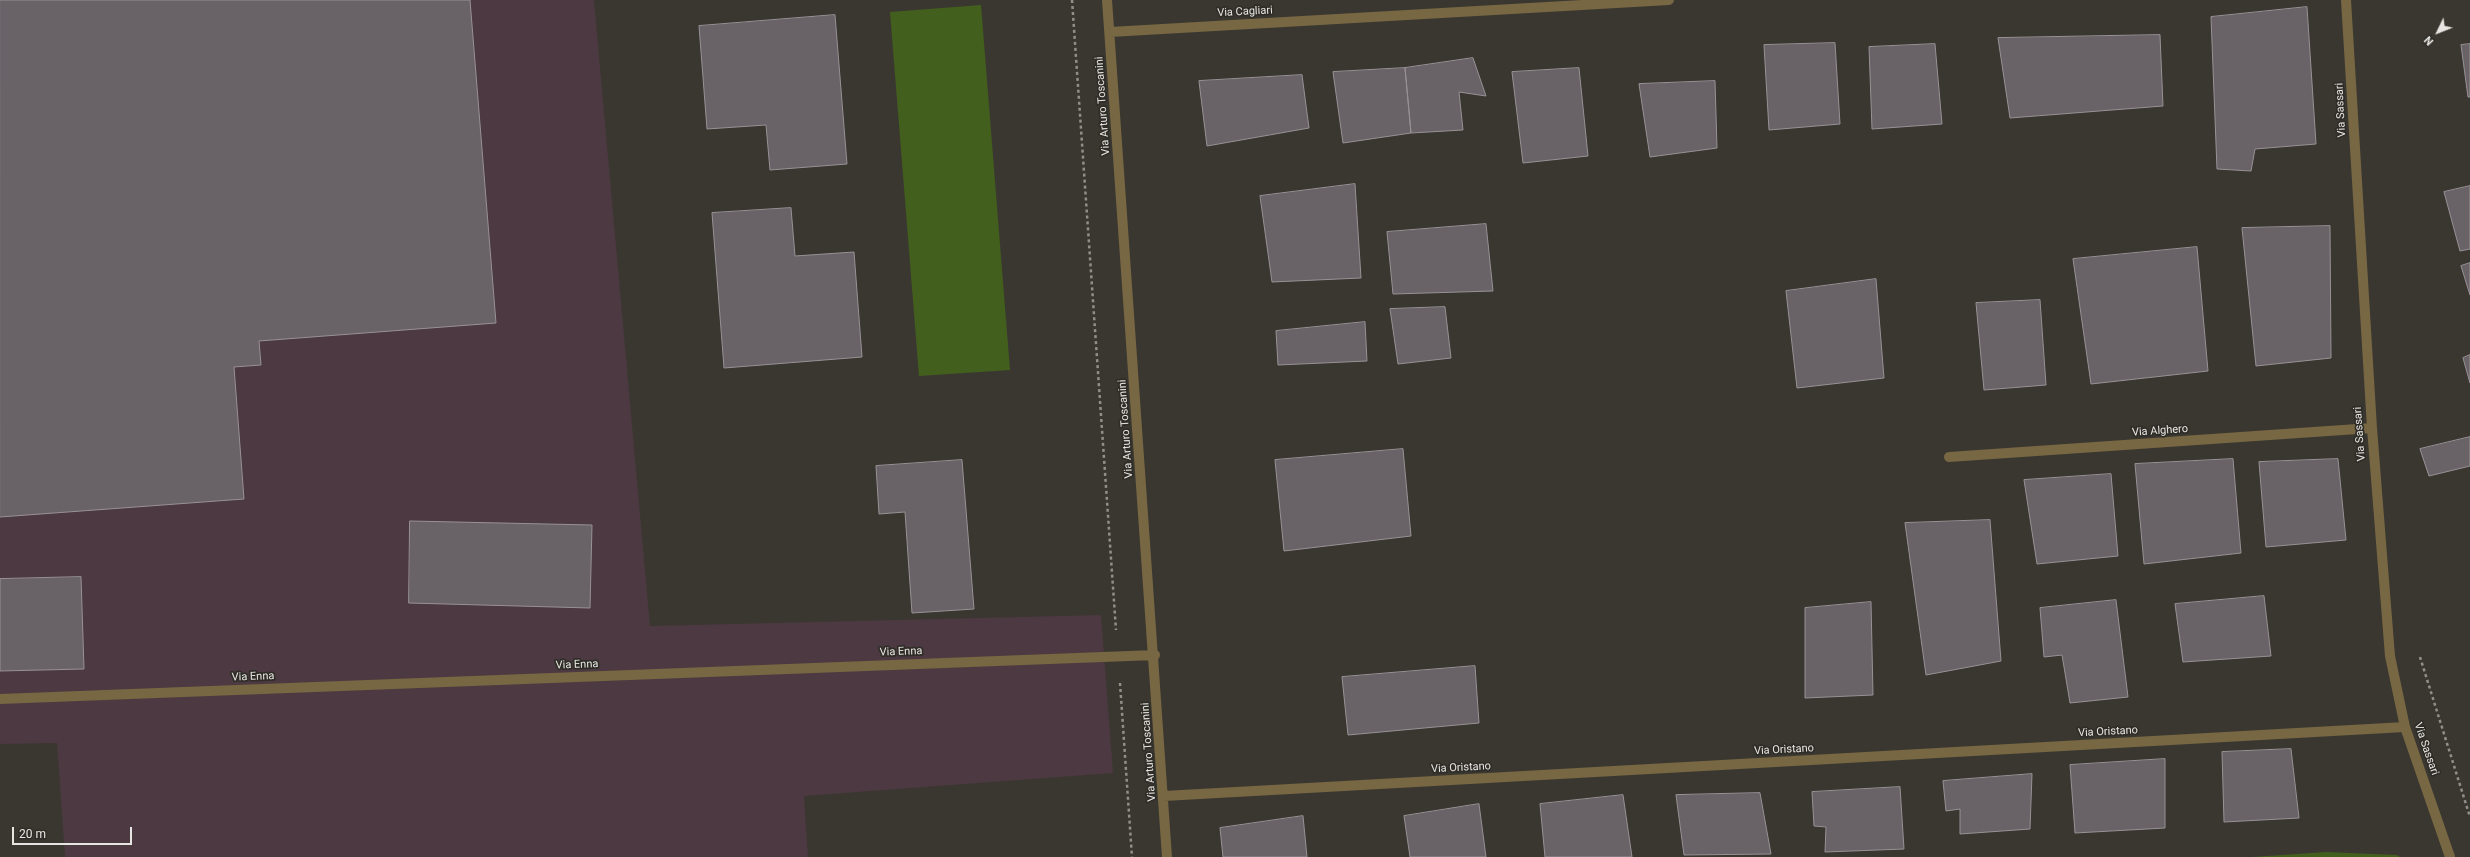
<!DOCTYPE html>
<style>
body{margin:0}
#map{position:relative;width:2470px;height:857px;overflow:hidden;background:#3a3731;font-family:Roboto,sans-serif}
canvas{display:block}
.north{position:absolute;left:2418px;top:12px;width:40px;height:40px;-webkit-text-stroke:3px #2f2d27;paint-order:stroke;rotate:227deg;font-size:11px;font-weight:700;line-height:16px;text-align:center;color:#e8e6e2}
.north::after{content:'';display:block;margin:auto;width:14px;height:18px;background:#e8e6e2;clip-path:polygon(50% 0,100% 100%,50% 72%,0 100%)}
.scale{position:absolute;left:12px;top:827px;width:120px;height:18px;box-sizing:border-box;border:2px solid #e8e6e2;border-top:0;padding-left:5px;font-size:12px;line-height:14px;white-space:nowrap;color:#e8e6e2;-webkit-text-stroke:3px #2f2d27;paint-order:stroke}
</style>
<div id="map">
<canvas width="2470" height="857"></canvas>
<div class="north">N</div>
<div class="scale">20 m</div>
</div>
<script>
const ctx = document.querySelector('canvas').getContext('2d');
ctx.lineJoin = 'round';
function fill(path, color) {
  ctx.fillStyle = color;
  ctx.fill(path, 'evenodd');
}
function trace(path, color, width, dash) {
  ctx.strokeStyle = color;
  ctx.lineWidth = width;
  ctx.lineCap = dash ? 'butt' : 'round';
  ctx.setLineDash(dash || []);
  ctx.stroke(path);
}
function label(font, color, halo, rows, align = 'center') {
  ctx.font = font + ' Roboto,sans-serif';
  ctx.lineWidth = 3.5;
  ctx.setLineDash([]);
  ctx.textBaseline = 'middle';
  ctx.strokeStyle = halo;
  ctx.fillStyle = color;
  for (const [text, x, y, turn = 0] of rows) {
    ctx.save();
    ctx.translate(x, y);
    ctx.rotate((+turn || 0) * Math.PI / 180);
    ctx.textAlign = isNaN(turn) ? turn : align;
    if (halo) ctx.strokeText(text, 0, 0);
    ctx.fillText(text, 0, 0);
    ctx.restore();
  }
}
fill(new Path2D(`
 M0 0H594L650 626 1101 615 1113 773 804 796 808 857H65L57 743 0 744Z`), '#4c3941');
fill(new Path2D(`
 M981 5 1010 370 919 376 890 12Z
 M2326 852 2397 855 2400 857H2252Z`), '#435f1d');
const building = new Path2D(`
 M0 0H470L496 323 259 341 261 365 234 367 244 499 0 517Z
 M2307 7 2316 144 2255 149 2251 171 2217 169 2211 17Z
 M835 15 847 164 770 170 766 125 707 129 699 26Z
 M2160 35 2163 106 2010 118 1998 38Z
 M1835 43 1840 124 1769 130 1764 45Z
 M1935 44 1942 124 1872 129 1869 47Z
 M2470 44V97H2468L2461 45Z
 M1473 58 1486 96 1459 92 1463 130 1411 133 1405 68Z
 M1405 68 1411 133 1343 143 1333 72Z
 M1579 68 1588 156 1523 163 1512 72Z
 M1302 75 1309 128 1207 146 1199 81Z
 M1715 81 1717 148 1650 157 1639 84Z
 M1355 184 1361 278 1272 282 1260 196Z
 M2470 186V249L2460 251 2444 192Z
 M791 208 795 256 854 252 862 357 724 368 712 213Z
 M1486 224 1493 291 1393 294 1387 232Z
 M2330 226 2331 358 2256 366 2242 228Z
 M2197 247 2208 371 2091 384 2073 259Z
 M2470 263V295L2461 266Z
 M1876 279 1884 378 1797 388 1786 291Z
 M2040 300 2046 385 1984 390 1976 303Z
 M1445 307 1451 358 1398 364 1390 309Z
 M1365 322 1367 361 1278 365 1276 331Z
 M2470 355V383L2463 358Z
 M2470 437V466L2429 476 2420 449Z
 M1403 449 1411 536 1284 551 1275 460Z
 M2233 459 2241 553 2144 564 2135 464Z
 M2338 459 2346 540 2266 547 2259 462Z
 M962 460 974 609 912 613 905 512 879 514 876 466Z
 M2111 474 2118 556 2037 564 2024 480Z
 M1990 520 2001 661 1926 675 1905 523Z
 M410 521 592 525 590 608 409 603Z
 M81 577 84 669 0 671V579Z
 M2264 596 2271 656 2183 662 2175 604Z
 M2116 600 2128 697 2070 703 2062 655 2044 657 2040 608Z
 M1871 602 1873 695 1805 698V608Z
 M1475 666 1479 723 1348 735 1342 677Z
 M2291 749 2299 818 2224 822 2222 752Z
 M2165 759V828L2075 833 2070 765Z
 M2032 774 2030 829 1960 834V809L1946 811 1943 781Z
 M1900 787 1904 849 1825 852 1826 827 1814 826 1812 792Z
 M1760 793 1771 854 1684 855 1676 795Z
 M1623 795 1632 857H1545L1540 804Z
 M1479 804 1486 857H1410L1404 816Z
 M1303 816 1307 857H1223L1220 828Z`);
fill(building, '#696368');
trace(building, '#989196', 1);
trace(new Path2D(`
 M1072 0 1116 630
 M2420 657 2470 817
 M1120 683 1132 857`), '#928f8a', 2.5, [3, 3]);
trace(new Path2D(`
 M1107 0 1167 857
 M2346 0 2372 428 2390 656 2405 727 2450 857
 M1110 32 1669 0
 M1949 457 2372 428
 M0 699 1155 655
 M1164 796 2405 727`), '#776742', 10);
label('11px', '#e8e6e2', '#2f2d27', [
 ["Via Cagliari",1245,12,-3],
 ["Via Arturo Toscanini",1103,106,-94],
 ["Via Sassari",2341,110,-93],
 ["Via Arturo Toscanini",1126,429,-94],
 ["Via Alghero",2160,431,-4],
 ["Via Sassari",2360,434,-94],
 ["Via Enna",901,652,-2],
 ["Via Enna",577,665,-2],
 ["Via Enna",253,677,-2],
 ["Via Oristano",2108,732,-3],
 ["Via Sassari",2426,749,71],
 ["Via Oristano",1784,750,-3],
 ["Via Arturo Toscanini",1149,752,-94],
 ["Via Oristano",1461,768,-3]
]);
</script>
